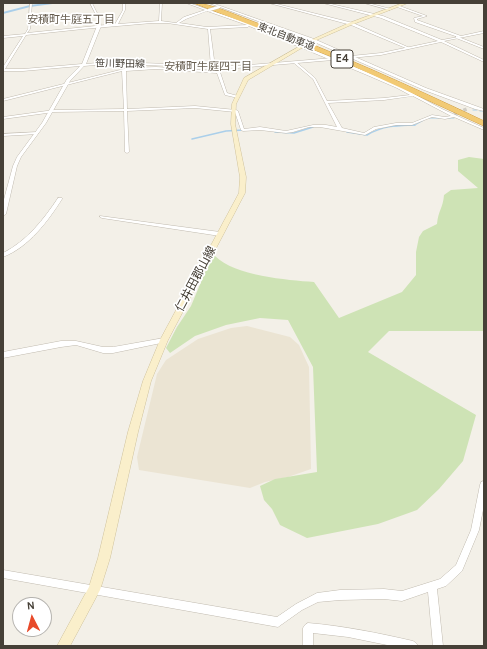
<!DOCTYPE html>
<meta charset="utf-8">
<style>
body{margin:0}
#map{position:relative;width:487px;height:649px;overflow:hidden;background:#f3f0e8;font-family:Karla,sans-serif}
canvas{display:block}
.frame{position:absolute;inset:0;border:4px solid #464037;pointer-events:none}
.north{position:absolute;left:12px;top:597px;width:40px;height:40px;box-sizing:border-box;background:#fff;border:1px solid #b5b3af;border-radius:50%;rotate:354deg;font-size:11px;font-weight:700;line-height:16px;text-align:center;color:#464037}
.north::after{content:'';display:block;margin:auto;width:14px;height:18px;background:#e84a2a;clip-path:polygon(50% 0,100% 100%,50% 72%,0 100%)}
</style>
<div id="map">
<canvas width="487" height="649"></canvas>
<div class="frame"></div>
<div class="north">N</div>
</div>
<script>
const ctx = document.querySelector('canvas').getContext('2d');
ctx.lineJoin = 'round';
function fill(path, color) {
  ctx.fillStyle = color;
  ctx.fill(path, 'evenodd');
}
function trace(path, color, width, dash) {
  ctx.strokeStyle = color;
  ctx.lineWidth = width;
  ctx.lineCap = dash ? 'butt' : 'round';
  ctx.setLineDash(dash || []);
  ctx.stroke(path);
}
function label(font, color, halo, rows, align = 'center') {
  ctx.font = font + ' Karla,"Noto Sans JP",sans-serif';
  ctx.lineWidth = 3.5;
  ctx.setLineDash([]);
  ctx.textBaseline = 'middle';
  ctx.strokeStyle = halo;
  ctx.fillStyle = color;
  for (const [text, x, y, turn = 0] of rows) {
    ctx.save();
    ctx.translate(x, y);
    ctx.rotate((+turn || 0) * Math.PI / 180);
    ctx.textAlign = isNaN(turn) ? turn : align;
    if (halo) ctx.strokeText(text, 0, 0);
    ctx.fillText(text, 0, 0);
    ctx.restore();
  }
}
fill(new Path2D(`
 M247 326 290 337 299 345 309 367 311 469 288 477 265 482 250 488 139 470 137 457 157 374 166 360 198 339 231 328Z`), '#ebe4d3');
fill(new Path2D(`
 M469 157 484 159V331H389L368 352 476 415 463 461 439 489 417 510 378 524 307 538 280 525 272 509 264 500 260 486 275 479 317 472 313 367 288 320 260 318 226 325 195 336 170 353 166 348 177 327 191 306 212 256H215C235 276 287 280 314 282L339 318 402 292 416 275V252L419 237 423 231 437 224C438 211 443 208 444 195L451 190 478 188 458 171V160Z`), '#cee3b5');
trace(new Path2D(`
 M473 110H477
 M480 111H484
 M428 118H454
 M394 126 415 125 424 120`), '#aacfea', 1);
trace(new Path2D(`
 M275 132 294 133 313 127
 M347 132 367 135C382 126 398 125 415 125
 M192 139 226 131 244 130`), '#aacfea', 1.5);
fill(new Path2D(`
 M46 3H60L30 7 3 14V12L30 5Z`), '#aacfea');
trace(new Path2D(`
 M454 114 467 109`), '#d0cdc5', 3.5, [3.5, 1.5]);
const minor = new Path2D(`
 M30 3H32L30 29 27 33 115 24 123 10V3H125V10L118 24 159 21 160 3H162L161 21 176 23 184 17 205 10 186 3H189L253 25 369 73 399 86 442 109 484 128V130L454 117 445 119 432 117 412 125H396L376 129 365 135 320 127H309L293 132 286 133 260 130 243 131 241 130 235 112 195 108 127 111 129 152 127 153 125 152 124 111 54 112 3 119V117L54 110 124 109 122 71 3 101V99L128 68 156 67 217 71 226 66H228V68L220 72 227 93 238 96V98L225 95 217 73 156 69 126 71 127 109 195 106 236 110 238 111 244 129 260 127 286 131 313 125H326L337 127 313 79 294 63 295 61 315 78 327 101 384 98 410 95 397 88 367 75 249 26 248 27 210 29 215 67 213 68 211 67 208 29 167 23H152L83 29 26 35 5 69 3 70V67L23 36 3 38V36L25 34 28 29ZM207 11 247 25 207 27 179 23 186 19ZM413 96 451 116 445 117 432 115 412 123H396L374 127 364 133 342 128 328 103 384 100Z
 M209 3H212L314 39 426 88 484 109V111L475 109 424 90 312 41Z
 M269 3H273L353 23 410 48 408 49 351 25Z
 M364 3H368L391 9 390 10Z
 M456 36 484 47V49L456 38Z
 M37 132H38V134L3 136V134Z
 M58 198H62V199C48 221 29 247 3 257V253C27 241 44 219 58 198Z
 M100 216 220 232 222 234 220 236 102 218 100 217Z
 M164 338H166L167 340 166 342 113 353H103L76 345 61 347 3 358V352L61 341H76L103 347H113Z
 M484 481V505L479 530 462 571 446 586 437 589 443 646H433L428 592 402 601 384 599 340 600 318 602 302 610 278 627 3 578V570L277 617 296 604 317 593 340 590 384 589 402 591 440 579 456 565 471 530 480 485 481 482Z
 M308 623C344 626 378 633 413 641L416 643 418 646H392L348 637 313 633V646H303V628L305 625Z`);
const tertiary = new Path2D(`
 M90 3H92L100 19 101 26 86 64 107 62 237 66 333 58 335 59 333 60 237 68 107 64 84 66 70 81 46 123 21 157 17 166 6 214 3 216V203L13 166 17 157 42 123 67 79 80 66 23 71H3V69H23L82 64 97 26 98 19Z
 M323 3H327L383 16 442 40 458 37 415 22 414 18 423 16 397 7V5L427 16 417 19V20L461 36 484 31V33L444 41 484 60V62L441 42 381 55 350 58 351 56 381 53 438 41 381 18Z`);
const secondary = new Path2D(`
 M403 3H408L351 25 312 42 309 41 349 23Z
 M302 45 305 46 248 80 236 104 235 124 246 177 245 193 168 340 151 381 138 432 110 558 100 590 70 646H57L89 587 98 558 128 432 143 381 160 340 239 193 240 177 231 124 232 104 244 78Z`);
const motorway = new Path2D(`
 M194 3C211 3 240 17 257 23 335 52 410 86 484 121V126L340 60Z`);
trace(minor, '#c0baaf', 1);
trace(tertiary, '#c0baaf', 1);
trace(secondary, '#cfc29c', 1);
trace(motorway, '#d09f45', 1);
fill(minor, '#fff');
fill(tertiary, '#fff');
fill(secondary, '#faefcb');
fill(motorway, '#f2ca74');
const minorBridge = new Path2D(`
 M209 10 219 7`);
const tertiaryBridge = new Path2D(`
 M333 59 351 57`);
const secondaryBridge = new Path2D(`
 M303 46 311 41`);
trace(minorBridge, '#c0baaf', 3, []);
trace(tertiaryBridge, '#c0baaf', 4.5, []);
trace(secondaryBridge, '#cfc29c', 4, []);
trace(minorBridge, '#fff', 2.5);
trace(tertiaryBridge, '#fff', 4);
trace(secondaryBridge, '#faefcb', 3.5);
label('10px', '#464037', '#fff', [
 ["東北自動車道",286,37,21],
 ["笹川野田線",120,64,1]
]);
label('11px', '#675e50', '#fff', [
 ["安積町牛庭五丁目",71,20],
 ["安積町牛庭四丁目",208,67]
]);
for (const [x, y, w] of [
 [342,59,22]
]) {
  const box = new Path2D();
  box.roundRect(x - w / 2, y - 9, w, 18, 3);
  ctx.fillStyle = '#fff';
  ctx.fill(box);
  trace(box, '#464037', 1);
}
label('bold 11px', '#464037', null, [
 ["E4",342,59]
]);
label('12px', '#464037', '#fff', [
 ["仁井田郡山線",196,279,-62]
]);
</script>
